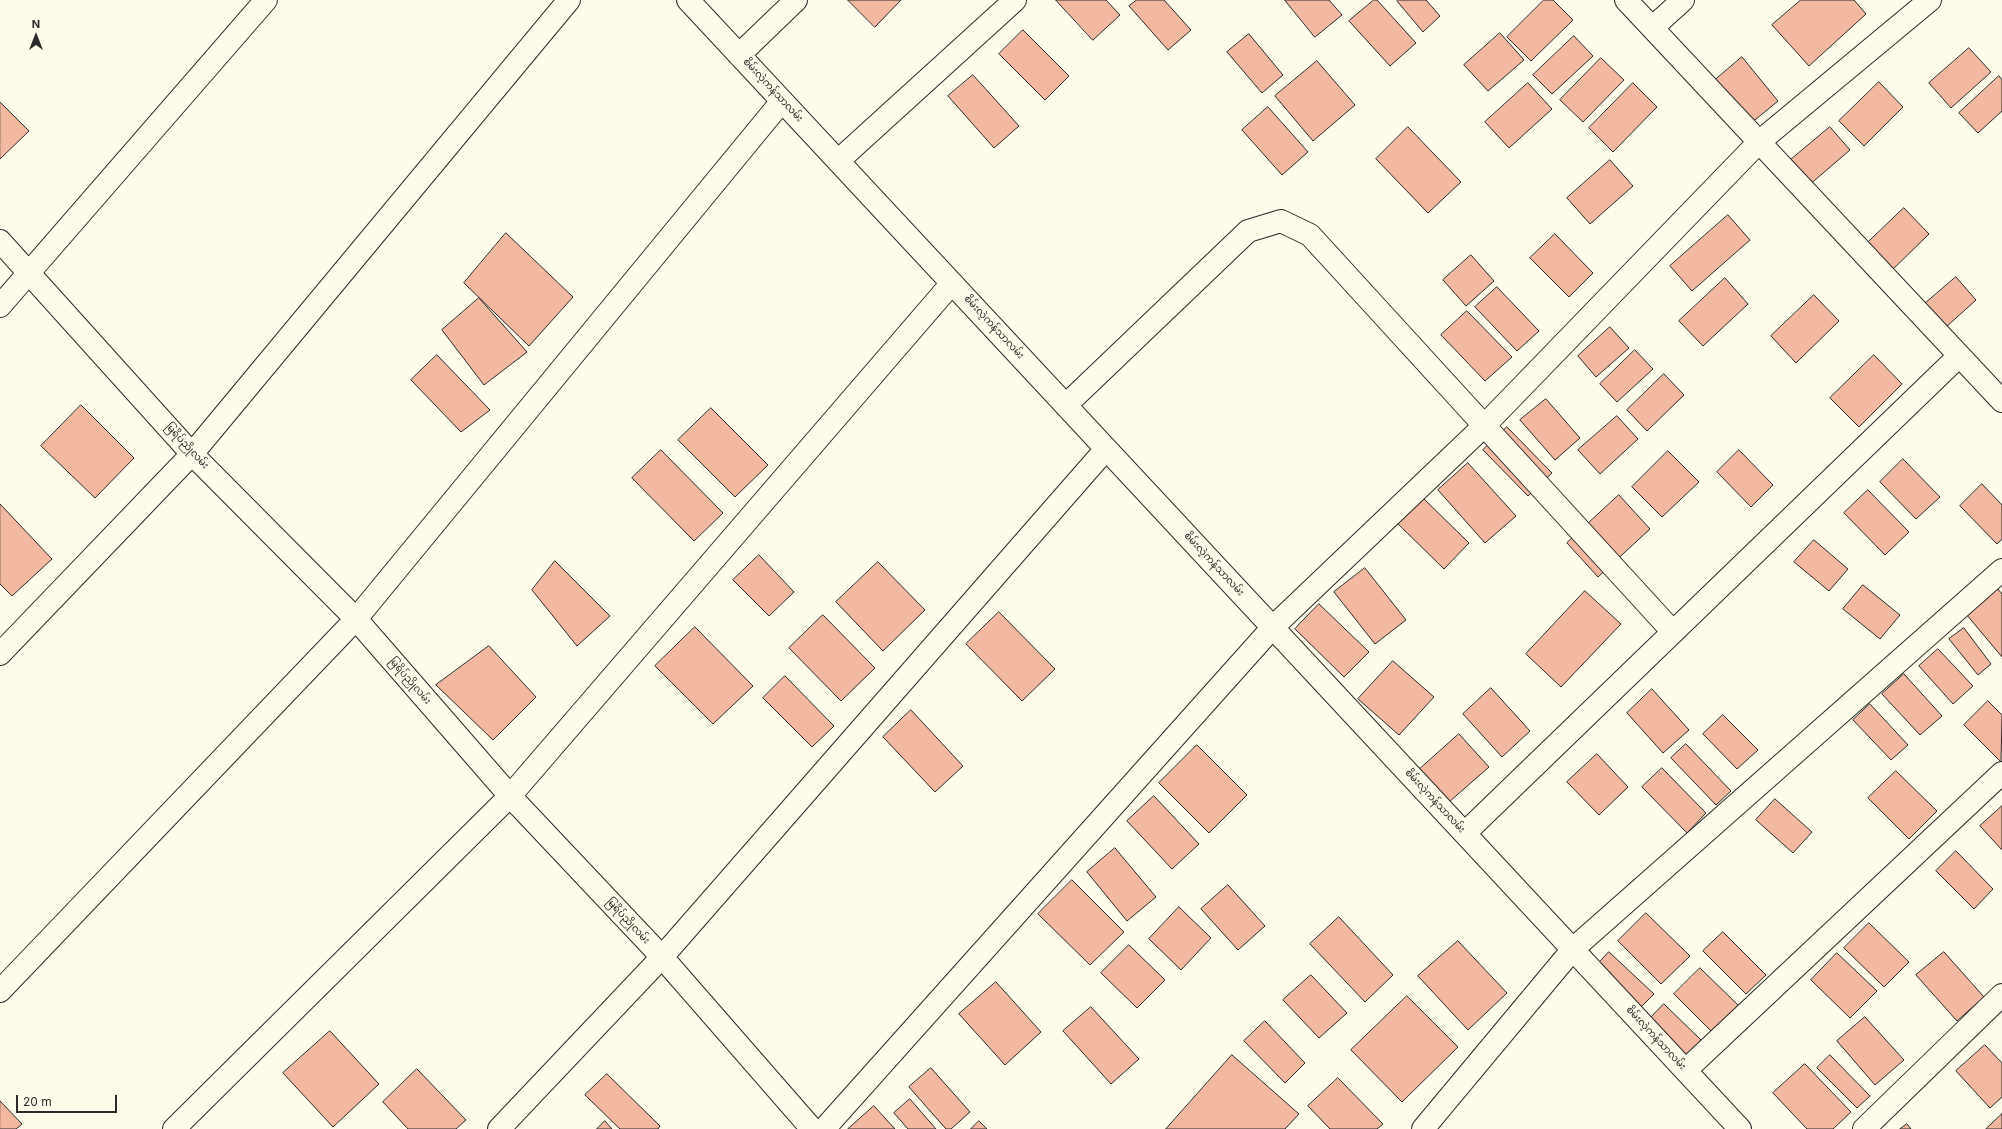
<!DOCTYPE html>
<meta charset="utf-8">
<style>
body{margin:0}
#map{position:relative;width:2002px;height:1129px;overflow:hidden;background:#fdfbea;font-family:Inter,sans-serif}
canvas{display:block}
.north{position:absolute;left:16px;top:16px;width:40px;height:40px;-webkit-text-stroke:3px #fdfbea;paint-order:stroke;rotate:0deg;font-size:11px;font-weight:700;line-height:16px;text-align:center;color:#2b2b2b}
.north::after{content:'';display:block;margin:auto;width:14px;height:18px;background:#2b2b2b;clip-path:polygon(50% 0,100% 100%,50% 72%,0 100%)}
.scale{position:absolute;left:16px;top:1095px;width:101px;height:18px;box-sizing:border-box;border:2px solid #2b2b2b;border-top:0;padding-left:5px;font-size:12px;line-height:14px;white-space:nowrap;color:#2b2b2b;-webkit-text-stroke:3px #fdfbea;paint-order:stroke}
</style>
<div id="map">
<canvas width="2002" height="1129"></canvas>
<div class="north">N</div>
<div class="scale">20 m</div>
</div>
<script>
const ctx = document.querySelector('canvas').getContext('2d');
ctx.lineJoin = 'round';
function fill(path, color) {
  ctx.fillStyle = color;
  ctx.fill(path, 'evenodd');
}
function trace(path, color, width, dash) {
  ctx.strokeStyle = color;
  ctx.lineWidth = width;
  ctx.lineCap = dash ? 'butt' : 'round';
  ctx.setLineDash(dash || []);
  ctx.stroke(path);
}
function label(font, color, halo, rows, align = 'center') {
  ctx.font = font + ' Inter,"Noto Sans Myanmar",sans-serif';
  ctx.lineWidth = 3;
  ctx.setLineDash([]);
  ctx.textBaseline = 'middle';
  ctx.strokeStyle = halo;
  ctx.fillStyle = color;
  for (const [text, x, y, turn = 0] of rows) {
    ctx.save();
    ctx.translate(x, y);
    ctx.rotate((+turn || 0) * Math.PI / 180);
    ctx.textAlign = isNaN(turn) ? turn : align;
    if (halo) ctx.strokeText(text, 0, 0);
    ctx.fillText(text, 0, 0);
    ctx.restore();
  }
}
const building = new Path2D(`
 M848 0H901L875 27Z
 M1056 0H1106L1120 15 1093 40Z
 M1137 0H1164L1191 30 1168 50 1129 6Z
 M1285 0H1329L1342 15 1315 37Z
 M1374 0H1377L1416 43 1390 66 1349 21Z
 M1398 0H1426L1440 16 1423 32 1397 1Z
 M1544 0H1553L1573 20 1531 61 1507 37Z
 M1801 0H1854L1866 14 1809 66 1772 25Z
 M1023 30 1069 76 1045 100 999 54Z
 M1500 33 1524 60 1488 91 1464 65Z
 M1249 34 1283 75 1262 93 1227 52Z
 M1574 36 1593 56 1552 94 1533 75Z
 M1969 48 1991 72 1951 108 1929 83Z
 M1742 57 1778 101 1750 124 1714 81Z
 M1601 58 1624 80 1583 122 1560 100Z
 M1317 61 1355 105 1313 141 1275 96Z
 M973 75 1019 126 994 148 948 96Z
 M1999 76 2002 80V111L1978 133 1959 113Z
 M1879 82 1903 107 1864 146 1839 121Z
 M1528 83 1552 109 1509 148 1485 122Z
 M1633 83 1657 107 1613 152 1589 128Z
 M0 102 29 131 0 159Z
 M1268 107 1308 152 1282 175 1242 130Z
 M1408 127 1461 182 1428 213 1376 159Z
 M1830 127 1850 150 1801 192 1781 168Z
 M1610 160 1633 186 1590 224 1567 198Z
 M1904 208 1929 234 1885 277 1859 251Z
 M1728 215 1750 240 1692 291 1670 266Z
 M506 233 573 297 529 346 464 283Z
 M1555 234 1593 273 1569 297 1530 258Z
 M1471 255 1494 281 1466 306 1443 280Z
 M1956 277 1976 300 1935 337 1914 313Z
 M1725 278 1748 304 1703 346 1679 321Z
 M1497 287 1539 331 1517 351 1475 307Z
 M1814 295 1839 321 1796 363 1771 336Z
 M479 298 527 352 484 385 442 330Z
 M1467 311 1512 357 1485 381 1441 335Z
 M1610 327 1629 348 1596 377 1578 356Z
 M1635 350 1653 369 1617 402 1600 384Z
 M437 355 490 410 461 432 411 380Z
 M1874 355 1902 384 1859 427 1830 398Z
 M1664 374 1684 395 1647 431 1627 410Z
 M1546 399 1580 438 1555 460 1520 420Z
 M81 405 134 458 95 498 41 446Z
 M711 408 768 465 735 497 678 440Z
 M1617 416 1638 439 1600 474 1578 450Z
 M1507 427 1552 473 1528 496 1483 450Z
 M661 450 723 513 694 541 632 478Z
 M1739 450 1773 485 1751 507 1717 472Z
 M1668 451 1699 482 1662 517 1632 487Z
 M1903 459 1940 497 1916 519 1880 482Z
 M1468 463 1516 516 1485 543 1438 490Z
 M1982 484 2002 505V539L1997 544 1960 506Z
 M1868 490 1909 532 1885 555 1844 513Z
 M1420 495 1469 543 1444 569 1395 521Z
 M1619 495 1650 529 1598 577 1567 543Z
 M0 504 52 559 12 596 0 584Z
 M1814 540 1848 569 1829 591 1794 562Z
 M759 555 794 592 769 616 733 580Z
 M555 561 610 616 577 646 532 590Z
 M878 562 925 610 883 651 836 602Z
 M1365 568 1406 620 1375 644 1334 592Z
 M1863 585 1900 615 1880 639 1843 609Z
 M1997 588 2002 594V657L1966 614Z
 M1585 591 1621 624 1561 687 1526 654Z
 M1319 604 1369 652 1344 677 1295 629Z
 M999 612 1055 669 1022 701 966 644Z
 M823 615 875 668 841 701 789 648Z
 M695 627 753 686 713 724 655 666Z
 M1964 628 1991 664 1978 675 1949 639Z
 M489 646 536 697 493 740 436 685Z
 M1938 649 1973 686 1953 704 1919 666Z
 M1393 661 1434 697 1399 735 1358 699Z
 M1904 674 1942 716 1920 735 1882 694Z
 M785 676 834 726 812 747 763 698Z
 M1491 688 1530 731 1502 757 1463 714Z
 M1652 689 1689 730 1663 753 1627 713Z
 M1988 701 2002 715 2001 762 1964 725Z
 M1870 704 1908 745 1891 760 1853 720Z
 M911 710 963 766 935 792 883 737Z
 M1723 715 1758 750 1737 769 1703 734Z
 M1459 734 1489 767 1441 809 1412 776Z
 M1686 744 1731 791 1716 805 1671 758Z
 M1197 745 1247 795 1209 833 1159 783Z
 M1597 754 1628 787 1599 815 1567 782Z
 M1662 768 1706 813 1687 833 1642 787Z
 M1896 771 1937 811 1909 839 1868 798Z
 M1154 796 1199 844 1172 869 1127 821Z
 M1775 799 1812 832 1793 853 1756 820Z
 M2002 806V850L1980 826Z
 M1115 848 1156 897 1127 921 1087 872Z
 M1956 851 1993 889 1974 909 1936 871Z
 M1072 880 1124 932 1090 965 1038 914Z
 M1228 885 1265 926 1238 950 1201 909Z
 M1179 907 1211 938 1181 970 1149 939Z
 M1646 913 1690 956 1661 984 1618 941Z
 M1339 917 1393 975 1365 1002 1310 944Z
 M1869 923 1909 962 1884 987 1844 948Z
 M1723 932 1766 975 1746 994 1703 951Z
 M1458 941 1507 993 1468 1030 1418 976Z
 M1129 945 1165 980 1137 1008 1101 973Z
 M1609 952 1654 994 1629 1019 1585 978Z
 M1944 952 1984 997 1957 1021 1916 975Z
 M1837 953 1877 991 1850 1018 1811 980Z
 M1700 968 1740 1007 1713 1033 1674 994Z
 M1311 975 1347 1013 1319 1038 1283 1000Z
 M996 982 1041 1032 1005 1065 959 1014Z
 M1407 996 1458 1047 1402 1102 1351 1050Z
 M1664 1004 1701 1040 1678 1064 1641 1028Z
 M1091 1007 1139 1059 1111 1084 1063 1031Z
 M1865 1017 1904 1060 1875 1085 1837 1041Z
 M1265 1021 1305 1063 1285 1083 1244 1041Z
 M330 1031 379 1084 333 1127 283 1073Z
 M1985 1045 2002 1063V1097L1990 1108 1956 1071Z
 M1232 1055 1299 1114 1285 1129H1166Z
 M1830 1055 1870 1096 1857 1108 1817 1068Z
 M1805 1064 1851 1112 1833 1129H1807L1773 1093Z
 M931 1068 970 1112 951 1129H946L909 1087Z
 M417 1069 466 1120 456 1129H408L383 1102Z
 M607 1074 660 1126 658 1129H620L585 1095Z
 M1338 1078 1383 1124 1377 1129H1330L1308 1106Z
 M910 1099 936 1129H908L894 1113Z
 M0 1101 22 1124 16 1129H0Z
 M874 1106 895 1129H848Z
 M2002 1114V1129H1986Z
 M605 1121 612 1129H597Z
 M979 1121 987 1129H971Z
 M1907 1124 1911 1129H1900Z`);
fill(building, '#f2b8a0');
trace(building, '#2b2b2b', 1);
const minor = new Path2D(`
 M688 0 1740 1129
 M1626 0 2002 401
 M1652 28 1683 0
 M739 55 796 0
 M838 161 1015 0
 M0 241 192 454 356 619 510 796 662 957 812 1129
 M0 306 266 0
 M1067 404 1248 231 1281 221 1310 235 1673 632
 M0 654 192 454 569 0
 M1465 833 1959 356
 M0 991 356 619 782 101
 M1686 1070 2002 773
 M174 1129 510 796 952 283
 M499 1129 662 957 1106 449
 M824 1129 1273 627 1484 426 1759 142 1930 0
 M1423 1129 1573 949 2002 570
 M1864 1129 2002 995`);
trace(minor, '#2b2b2b', 24);
trace(minor, '#fdfbea', 22);
label('10px', '#2b2b2b', '#fdfbea', [
 ["စိမ်းလဲ့ကန်သာလမ်း",773,90,47],
 ["စိမ်းလဲ့ကန်သာလမ်း",994,327,47],
 ["မြရိပ်ညိုလမ်း",187,446,47],
 ["စိမ်းလဲ့ကန်သာလမ်း",1214,564,47],
 ["မြရိပ်ညိုလမ်း",410,681,49],
 ["စိမ်းလဲ့ကန်သာလမ်း",1435,801,47],
 ["မြရိပ်ညိုလမ်း",628,921,47],
 ["စိမ်းလဲ့ကန်သာလမ်း",1656,1038,47]
]);
</script>
